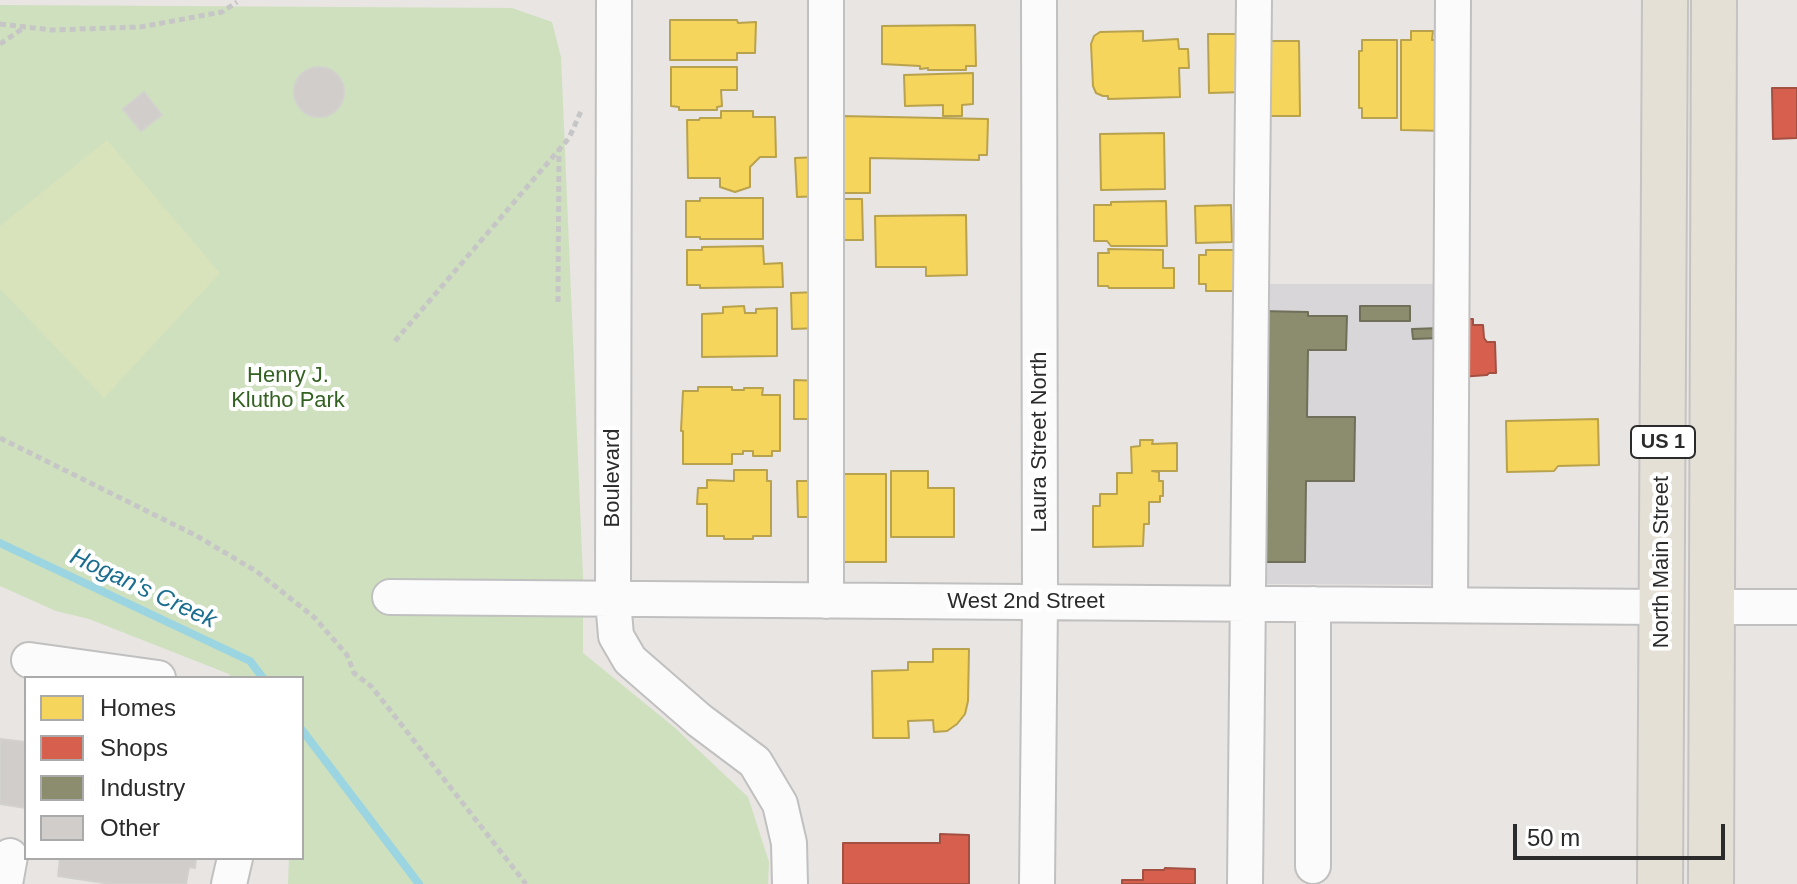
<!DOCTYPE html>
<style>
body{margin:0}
#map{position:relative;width:1797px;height:884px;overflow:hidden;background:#e8e5e2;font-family:Arial,sans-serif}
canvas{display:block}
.legend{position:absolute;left:24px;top:676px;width:280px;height:184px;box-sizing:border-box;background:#fff;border:2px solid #aaa;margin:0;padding:10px 14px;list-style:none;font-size:24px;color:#2b2b2b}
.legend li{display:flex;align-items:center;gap:16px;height:40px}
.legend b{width:40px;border:2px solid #aaa}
.scale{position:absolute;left:1513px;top:824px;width:212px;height:36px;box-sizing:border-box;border:4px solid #2b2b2b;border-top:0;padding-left:10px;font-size:24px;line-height:28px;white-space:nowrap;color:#2b2b2b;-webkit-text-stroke:6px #fff;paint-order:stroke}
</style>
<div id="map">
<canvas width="1797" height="884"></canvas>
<ul class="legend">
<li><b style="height:22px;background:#f6d55c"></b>Homes</li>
<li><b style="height:22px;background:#d6604d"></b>Shops</li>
<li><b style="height:22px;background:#8c8c6e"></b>Industry</li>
<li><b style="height:22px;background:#d0cdcb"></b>Other</li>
</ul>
<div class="scale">50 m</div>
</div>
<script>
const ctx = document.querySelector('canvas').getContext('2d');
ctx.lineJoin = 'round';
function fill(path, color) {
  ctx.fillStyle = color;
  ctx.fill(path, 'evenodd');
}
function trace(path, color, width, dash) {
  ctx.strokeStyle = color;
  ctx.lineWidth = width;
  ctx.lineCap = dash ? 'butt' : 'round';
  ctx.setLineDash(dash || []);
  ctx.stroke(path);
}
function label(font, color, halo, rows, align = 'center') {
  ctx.font = font + ' Arial,sans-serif';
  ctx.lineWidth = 8;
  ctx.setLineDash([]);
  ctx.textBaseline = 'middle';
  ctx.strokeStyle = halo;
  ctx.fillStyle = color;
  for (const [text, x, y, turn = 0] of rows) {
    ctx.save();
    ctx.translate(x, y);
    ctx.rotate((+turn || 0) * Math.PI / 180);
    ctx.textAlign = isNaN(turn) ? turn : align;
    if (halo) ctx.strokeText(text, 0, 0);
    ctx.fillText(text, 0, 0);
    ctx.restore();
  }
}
fill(new Path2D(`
 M1257 284H1445V585L1255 584Z`), '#d9d6d9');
fill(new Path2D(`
 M0 5 512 8 552 22 561 57 583 577V653L674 727 748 797 769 862 768 884H288L289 858H302V678H231L229 674 89 619 56 611 0 586Z`), '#cee0be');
fill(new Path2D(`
 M107 140 220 273 104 398 0 289V226Z`), '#d8e3bc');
const homes = new Path2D(`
 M670 20H737L738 23 756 22 755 53H737V60H670Z
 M975 25 976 66H966V70H928V68L920 69V66L882 64V26Z
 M1143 31V41L1178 39 1179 49H1188L1189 68H1179L1180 97 1108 99V96H1103L1096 93 1093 86 1091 44 1094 36 1100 32Z
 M1411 31H1433L1432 40H1448L1447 131 1401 130V40H1411Z
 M1208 34H1245V92L1209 93Z
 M1362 40H1397V118H1362V108H1359V51H1362Z
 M1264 41H1299L1300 116H1265Z
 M671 67H737V90H721L722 106 717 107V110H679V107L671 106Z
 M973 73V104L962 105V116H943V105L905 106 904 75Z
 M721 111H753V117H775L776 157H760L750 167V187L735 192 720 187V178H688L687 120H699L700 118H721Z
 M840 116 988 119 987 155H979V160L870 158V193H838Z
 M1164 133 1165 189 1101 190 1100 134Z
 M820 157 822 196 797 197 795 158Z
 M700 198H763V239H700V237H686V201H700Z
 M834 199H862L863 240H834Z
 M1166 201 1167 246H1111L1107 241H1094V205H1111V202Z
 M1231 205 1232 242 1196 243 1195 206Z
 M966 215 967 275 926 276V267H876L875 216Z
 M763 246 764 264 782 263 783 287 700 288V285H687V250H702V247Z
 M1108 249 1163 250V268H1174V288H1109L1108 286H1098V253H1109Z
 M1206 250H1236L1237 291H1206V284H1199V255H1206Z
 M819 292 820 328 792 329 791 293Z
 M744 306 745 313H756V309L777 308V356L702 357V314L723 313V307Z
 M794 380 821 381 820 419H794Z
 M698 387H732V390H744V388H763L762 395H780V451H772V456H753V451H743V454H732V464H683V431H681L683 391H698Z
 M1598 419 1599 465 1558 466 1554 471 1507 472 1506 421Z
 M1140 440H1153L1152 444 1177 443V471H1152L1159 472V481H1163V496H1160V502H1149V524H1144L1143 546 1093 547V506H1100V494H1117V473H1132L1131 447 1140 446Z
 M734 470H767V481H771V536H753V539H724V536H707V504H697L698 488H707V480L734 481Z
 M891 471H928V488H954V537H891Z
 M834 474H886V562H834Z
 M797 481H819L820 517H798Z
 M933 649H969L968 701 965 714 957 724 947 731 934 732 933 720 908 721 909 738H873L872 671 908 670V662H933Z`);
fill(homes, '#f6d55c');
trace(homes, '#b9a24d', 2);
const shops = new Path2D(`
 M1772 88H1797V138L1773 139Z
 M1464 319H1473V325H1483L1484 338 1487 342H1495L1496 373H1489L1487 375 1460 377Z
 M940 834 969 835V884H843V843H940Z
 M1165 868 1195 869V884H1122V880H1143V870H1164Z`);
fill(shops, '#d6604d');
trace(shops, '#a35043', 2);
const industry = new Path2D(`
 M1360 306H1410V321H1360Z
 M1259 311 1308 312V316H1347L1346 350H1308L1307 417H1355L1354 481H1306L1305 562H1257Z
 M1440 328V338L1413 339 1412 329Z`);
fill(industry, '#8c8c6e');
trace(industry, '#6f6f5a', 2);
trace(new Path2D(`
 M0 543 250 661 263 678
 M302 730 419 884`), '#9cd5e2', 8);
const building = new Path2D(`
 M294 92a25 25 0 1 1 50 0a25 25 0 1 1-50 0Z
 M144 92 162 115 141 131 123 109Z
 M0 739 26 742V808L0 804Z
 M60 858H196L195 868 189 867 186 884H111L58 876Z`);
fill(building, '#d0cdcb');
trace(building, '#d3d1ce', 2);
const minor = new Path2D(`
 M614 0 613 600 616 636 630 660 699 720 755 762 780 804 789 843 790 884
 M826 0V601
 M390 597 1662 607
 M1450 605 1453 0
 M1713 607H1797
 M29 660 158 678
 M1313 866V604
 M5 884 10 856
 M229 884 235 858
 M1037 884 1040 602 1039 0
 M1245 884 1254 0`);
const major = new Path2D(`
 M1660 884 1665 0
 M1711 884 1714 0`);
trace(minor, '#c1c0c0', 38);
trace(major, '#c5c3c2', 48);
trace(new Path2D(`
 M0 24 52 30 140 27 222 12 237 2
 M0 44 25 27
 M558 302 559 151
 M395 341 569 138 582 109
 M0 438 195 535 256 571 315 618 347 655 354 673 372 687 526 884`), '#c6c6c6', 5, [6, 4]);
trace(minor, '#fcfbfb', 34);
trace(major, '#e5e0d6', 44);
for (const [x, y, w] of [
 [1663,442,64]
]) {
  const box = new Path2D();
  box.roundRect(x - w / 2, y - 16, w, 32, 6);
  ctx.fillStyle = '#fff';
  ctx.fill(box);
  trace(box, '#2b2b2b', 2);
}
label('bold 20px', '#2b2b2b', null, [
 ["US 1",1663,442]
]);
label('22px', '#336122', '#fff', [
 ["Henry J.",288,376],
 ["Klutho Park",288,401]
]);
label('22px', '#2b2b2b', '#fff', [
 ["Laura Street North",1040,442,-90],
 ["Boulevard",613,478,-90],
 ["North Main Street",1662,562,-90],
 ["West 2nd Street",1026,602]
]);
label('italic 24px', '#1b6e8f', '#fff', [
 ["Hogan's Creek",143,589,25]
]);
</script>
